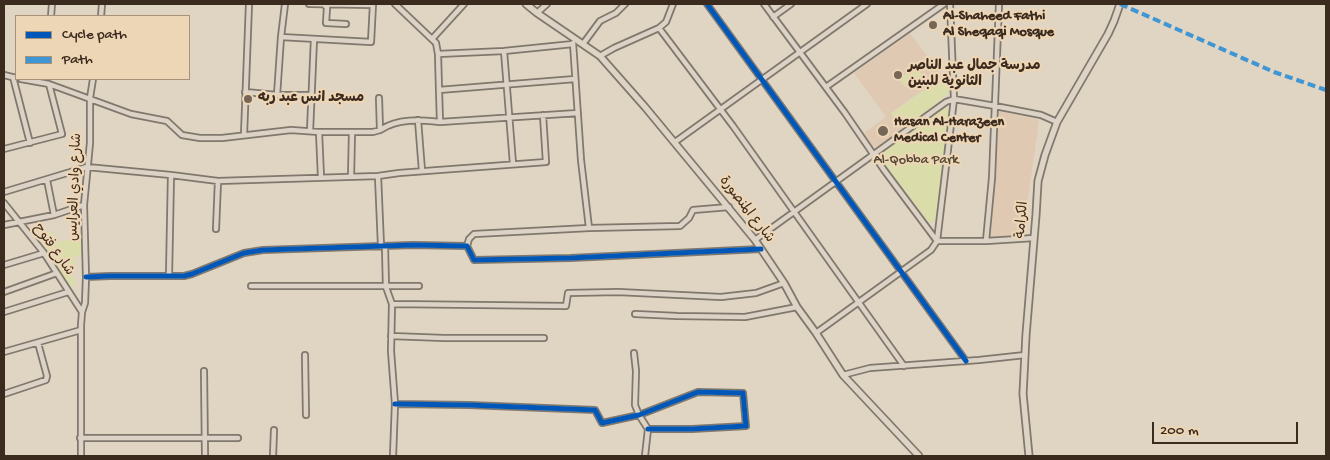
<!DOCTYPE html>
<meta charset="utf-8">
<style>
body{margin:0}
#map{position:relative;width:1330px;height:460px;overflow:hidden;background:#e0d4c2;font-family:"Gochi Hand",sans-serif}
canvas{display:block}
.frame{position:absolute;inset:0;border:5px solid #3b2a1e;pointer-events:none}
.legend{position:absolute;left:15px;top:15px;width:175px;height:65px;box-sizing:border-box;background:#edd6b5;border:1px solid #a69179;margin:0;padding:6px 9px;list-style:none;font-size:15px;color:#3b2a1e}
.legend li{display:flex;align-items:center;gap:10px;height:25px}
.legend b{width:25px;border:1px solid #a69179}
.scale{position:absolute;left:1152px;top:422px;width:146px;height:22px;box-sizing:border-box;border:2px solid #3b2a1e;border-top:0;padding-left:6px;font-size:15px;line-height:18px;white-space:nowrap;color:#3b2a1e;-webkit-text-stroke:4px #edd6b5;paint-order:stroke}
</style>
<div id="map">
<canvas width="1330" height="460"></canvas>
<div class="frame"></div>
<ul class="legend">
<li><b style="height:6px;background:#0057b8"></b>Cycle path</li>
<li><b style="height:6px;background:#3e96d5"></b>Path</li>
</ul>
<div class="scale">200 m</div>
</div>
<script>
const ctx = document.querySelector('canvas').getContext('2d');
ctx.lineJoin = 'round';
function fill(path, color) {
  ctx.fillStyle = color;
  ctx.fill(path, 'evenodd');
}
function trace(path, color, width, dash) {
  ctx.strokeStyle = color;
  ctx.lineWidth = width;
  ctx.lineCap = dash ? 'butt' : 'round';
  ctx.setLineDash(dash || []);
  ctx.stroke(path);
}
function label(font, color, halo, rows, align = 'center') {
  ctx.font = font + ' "Gochi Hand","Playpen Sans Arabic",sans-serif';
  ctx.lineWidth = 4.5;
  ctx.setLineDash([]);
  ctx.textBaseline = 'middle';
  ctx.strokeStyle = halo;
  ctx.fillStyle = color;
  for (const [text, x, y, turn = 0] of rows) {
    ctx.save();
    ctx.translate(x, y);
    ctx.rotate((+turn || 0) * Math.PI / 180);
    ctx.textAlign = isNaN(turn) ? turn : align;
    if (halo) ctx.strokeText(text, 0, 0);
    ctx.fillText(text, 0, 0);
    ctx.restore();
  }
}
fill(new Path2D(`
 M910 33 942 76 891 113 903 129 877 147 872 146 863 134 886 117 854 73Z
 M999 111 1039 120 1023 235 989 237Z`), '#dfc9b3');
fill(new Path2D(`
 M916 67 922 75 905 87 899 79Z
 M949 72V91L947 95 903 129 891 114Z
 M943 108H946L949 113 936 217 932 223 928 221 882 160 883 153Z
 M54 232 56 242 81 237 82 256H75V266L69 268 76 285 70 286 37 236Z`), '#dadcaa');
const minor = new Path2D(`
 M309 4 373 5
 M395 4 436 43 438 54
 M707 4 966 361
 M764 4 845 113 884 170 937 241
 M324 5 327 7 326 23 346 24
 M537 13 547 4
 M51 16 52 4
 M101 16 102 4
 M773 17 791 4
 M659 28 733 126 904 366
 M281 37 371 42 373 4
 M432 39 464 4
 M573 43 581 160 589 228
 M573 44 504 51 438 54 439 90 575 79
 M583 44 600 21 616 13 625 4
 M504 51 513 164
 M600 56 614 48 659 28 666 22 673 4
 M4 75 16 78
 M13 77 30 143
 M21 79 49 84 131 114 167 121 182 135 200 138H222L291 130 319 132H373L380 130 379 98
 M826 87 944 4
 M439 90 440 122
 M245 92 277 95 281 37 285 4
 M277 95H311
 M418 120 422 171
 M380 130C399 118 419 120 440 122L578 113
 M310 131 314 39
 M319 132 321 177
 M244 135 249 4
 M675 142 867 4
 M4 149 62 134 49 84
 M378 176 381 246
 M351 177 352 132
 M47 180 54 215
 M4 192 87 167 171 175 218 181 378 176 399 173 546 162 543 115
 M4 203 44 253 82 312
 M4 225 54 215 84 205
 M216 229 218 181
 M755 240 946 102 954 99 995 106 1041 115 1057 122
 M937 241H986L1034 238
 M986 241 992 178 999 4
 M467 246 469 239 474 234 589 228 680 226 689 218 693 210 729 207
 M385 247 386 287 392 304 391 351 395 404 393 456
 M4 265 44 253
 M169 276 171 175
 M86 277 110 276H184L192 274 244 253 263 250 413 245 467 246 474 260 570 258 761 249
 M251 286H419
 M4 292 57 273
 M392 304 566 306 568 293 618 292 721 297 756 293 784 283
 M4 312 68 292
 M635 314 677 316 745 317 797 307
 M816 333 931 250 937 241 954 99 950 4
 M391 336 444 338H544
 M4 352 81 330
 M634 353 636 371 635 405 639 415 648 429 645 456
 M305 355 306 415
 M204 371 205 456
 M843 375 870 368 979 360 1025 355
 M4 394 46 380 47 376 38 343
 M395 404 469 405 595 410 602 423 639 415 698 392 743 393 746 426 692 429H648
 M80 438H238
 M81 456V325L82 312 85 303 86 277 84 205 90 143V98L93 79
 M273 456 274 430`);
const major = new Path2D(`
 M526 4 537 13 600 56 645 107 755 240 784 283 797 307 816 333 843 375 919 456
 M1029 456 1023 394 1026 335 1036 215 1038 181 1045 155 1057 122 1108 34 1114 21 1120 4`);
trace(minor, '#80786d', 8);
trace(major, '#80786d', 9);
trace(minor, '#dcd3c6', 4.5);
trace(major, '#ddd4c5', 5.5);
trace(new Path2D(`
 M1120 4 1274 72 1326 90`), '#3e96d5', 4, [8, 4]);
trace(new Path2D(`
 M707 4 966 361
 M86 277 110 276H184L192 274 244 253 263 250 413 245 467 246 474 260 570 258 761 249
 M395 404 469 405 595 410 602 423 639 415 698 392 743 393 746 426 692 429H648`), '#0057b8', 5);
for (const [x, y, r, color] of [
 [933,25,5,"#756657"],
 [898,75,5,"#756657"],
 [248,99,5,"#756657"],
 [883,131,6,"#756657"]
]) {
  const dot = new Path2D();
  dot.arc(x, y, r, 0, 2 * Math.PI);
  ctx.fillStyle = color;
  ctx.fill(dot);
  trace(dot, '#edd6b5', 2);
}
label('bold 14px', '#3b2a1e', '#edd6b5', [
 ["Al-Shaheed Fathi",943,17],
 ["Al Sheqaqi Mosque",943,33],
 ["مدرسة جمال عبد الناصر",908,67],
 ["الثانوية للبنين",908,83],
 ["مسجد انس عبد ربه",258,99],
 ["Hasan Al-Harazeen",894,123],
 ["Medical Center",894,139]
], 'left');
label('14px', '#524630', '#edd6b5', [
 ["Al-Qobba Park",916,161]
]);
label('14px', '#3b2a1e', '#edd6b5', [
 ["شارع وادي العرايس",76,187,-88],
 ["شارع المنصورة",746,210,52],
 ["الكرامة",1023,220,-85],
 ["شارع فتوح",53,250,55]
]);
</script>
